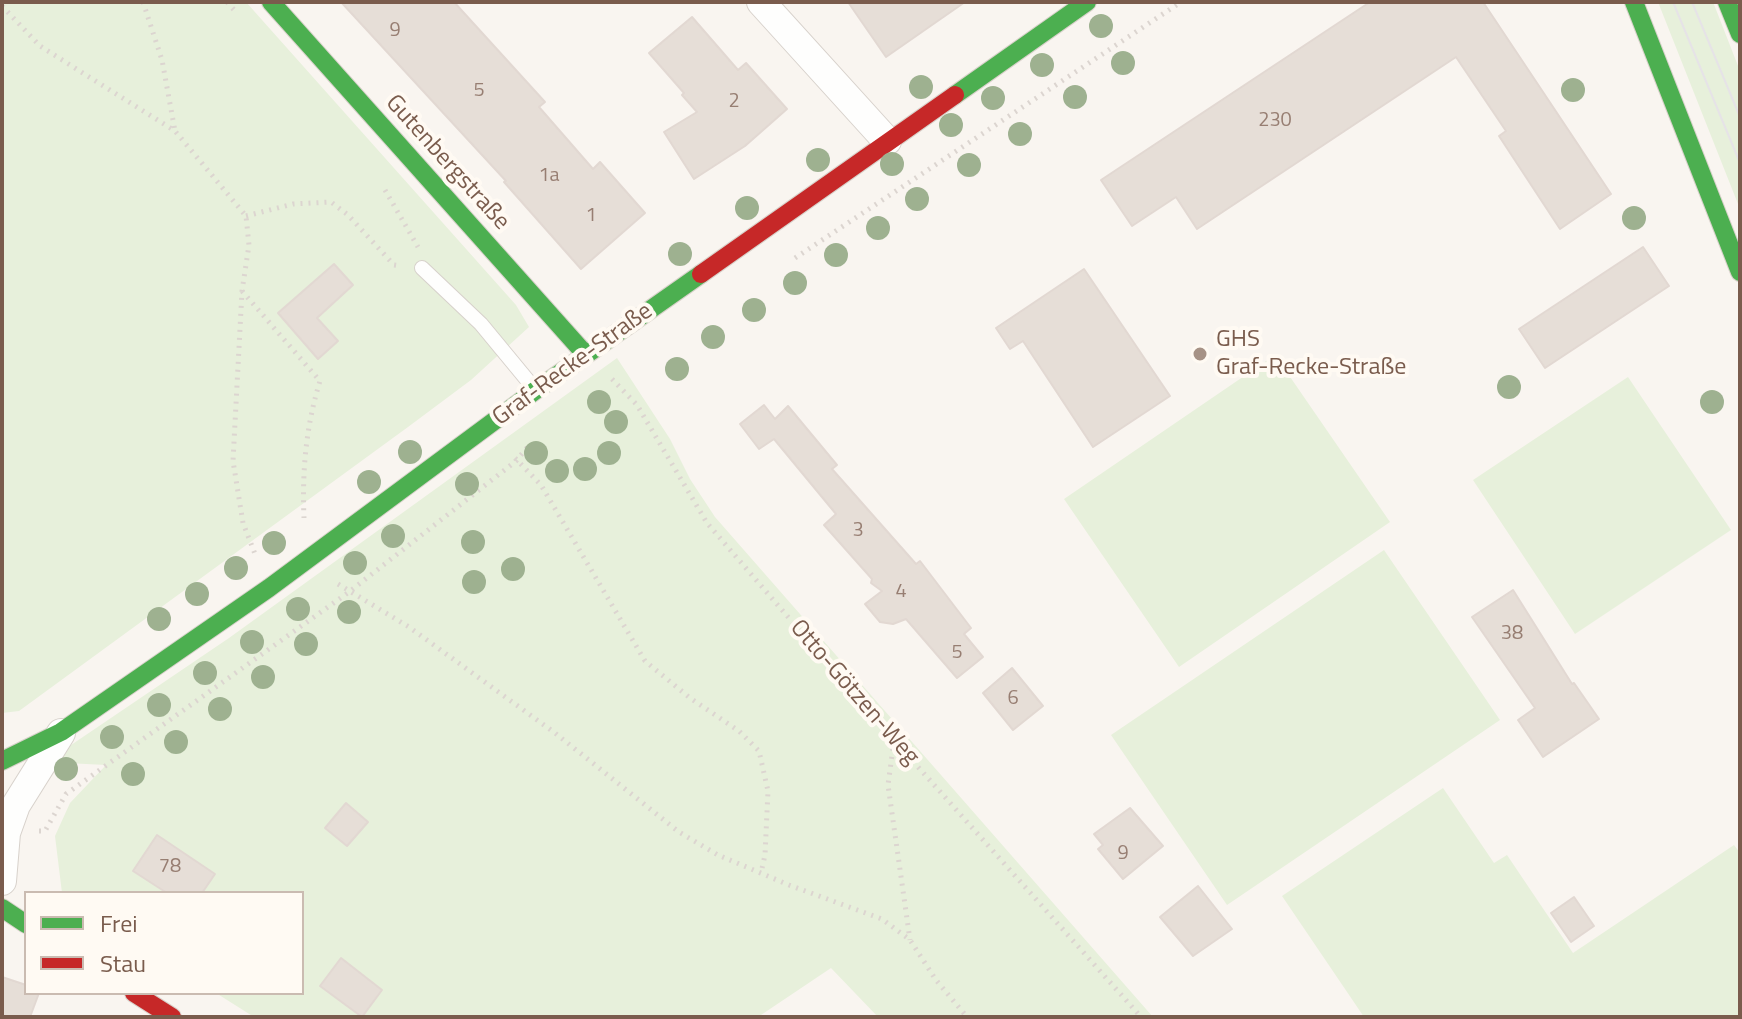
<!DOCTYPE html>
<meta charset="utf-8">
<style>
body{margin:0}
#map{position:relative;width:1742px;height:1019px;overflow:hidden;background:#f9f5f0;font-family:"Titillium Web",sans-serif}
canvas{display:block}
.frame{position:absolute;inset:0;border:4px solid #7a5c4d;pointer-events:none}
.legend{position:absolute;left:24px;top:891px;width:280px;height:104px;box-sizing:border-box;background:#fffaf3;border:2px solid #cabbb1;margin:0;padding:10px 14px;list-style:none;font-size:24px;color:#7a5c4d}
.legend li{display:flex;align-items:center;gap:16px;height:40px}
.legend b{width:40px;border:2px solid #cabbb1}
</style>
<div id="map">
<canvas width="1742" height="1019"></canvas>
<div class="frame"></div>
<ul class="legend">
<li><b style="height:10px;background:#4caf50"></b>Frei</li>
<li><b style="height:10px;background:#c62828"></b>Stau</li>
</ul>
</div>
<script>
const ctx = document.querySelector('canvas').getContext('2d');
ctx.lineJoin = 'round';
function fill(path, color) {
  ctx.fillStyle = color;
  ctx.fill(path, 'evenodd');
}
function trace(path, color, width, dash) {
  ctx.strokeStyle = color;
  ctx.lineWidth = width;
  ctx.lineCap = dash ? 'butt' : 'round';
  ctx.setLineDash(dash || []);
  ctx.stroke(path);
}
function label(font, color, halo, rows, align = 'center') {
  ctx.font = font + ' "Titillium Web",sans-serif';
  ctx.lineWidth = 8;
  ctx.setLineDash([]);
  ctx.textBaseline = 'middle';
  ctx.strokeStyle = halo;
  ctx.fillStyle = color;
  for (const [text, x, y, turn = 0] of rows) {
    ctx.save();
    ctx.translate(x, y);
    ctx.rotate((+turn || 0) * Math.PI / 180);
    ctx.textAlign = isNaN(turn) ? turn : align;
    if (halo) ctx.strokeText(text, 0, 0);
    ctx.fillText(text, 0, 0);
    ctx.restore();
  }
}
fill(new Path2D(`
 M2 2H246L516 305 529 327 471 380 408 427 19 711 2 713Z
 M1658 2H1713L1715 7 1740 71V209Z
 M1275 355 1390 522 1179 667 1064 499Z
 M617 358 670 439 690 479 715 517 1153 1017H878L831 968 758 1017H254L216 993H302V893H62L55 836 70 803 106 765 46 762 229 638Z
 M1628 377 1731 530 1575 634 1473 480Z
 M1384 550 1500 720 1227 905 1111 735Z
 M1443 788 1494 863 1507 855 1573 953 1734 845 1740 853V1017H1364L1282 896Z`), '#e7f0db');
const building = new Path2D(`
 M341 2H454L545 102 539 107 593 169 600 162 645 213 581 269 504 182 506 181Z
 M848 2H965L886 57Z
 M1370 2H1483L1611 194 1560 229 1499 136 1506 131 1456 57 1197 229 1176 197 1132 226 1101 180Z
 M692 17 738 70 746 63 787 109 745 146 694 179 664 132 697 112 682 95 684 93 649 53Z
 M1643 247 1669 286 1545 368 1519 329Z
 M334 264 353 285 317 318 338 341 318 359 278 313Z
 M1084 269 1170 396 1093 447 1023 341 1010 349 996 328Z
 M764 405 775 419 788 406 837 465 832 469 916 564 920 561 971 628 964 634 983 657 957 678 906 619 893 624 880 622 865 604 882 591 871 583 872 579 824 525 836 514 774 439 759 449 740 424Z
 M1513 590 1572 684 1574 683 1599 719 1543 757 1518 720 1535 708 1472 617Z
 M1012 668 1043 706 1013 730 983 693Z
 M346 803 368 822 347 846 325 828Z
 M1130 808 1163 846 1123 879 1098 849 1103 845 1094 834Z
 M157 835 215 874 202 893H167L133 871Z
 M1198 886 1232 929 1193 956 1160 917Z
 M1574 897 1594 926 1571 942 1551 913Z
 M341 958 382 990 362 1017 320 986Z
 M2 977 26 985V993H39L30 1017H2Z`);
fill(building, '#e6ded7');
trace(building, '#e2d8d2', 2);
const lane = new Path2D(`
 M422 268 481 324 533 387`);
const street = new Path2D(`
 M761 2 887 141
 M2 881 6 833 16 805 61 733`);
const fast = new Path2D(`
 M271 2 586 355
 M1634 2 1740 272
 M1727 2 1740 34
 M955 95 1087 2
 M2 761 61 732 269 588 536 390 701 274
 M2 908 26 924`);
const jam = new Path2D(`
 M701 274 955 95
 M134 993 172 1017`);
trace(lane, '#d7d1cb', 16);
trace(street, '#d7d1cb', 30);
trace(fast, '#d9d2cb', 20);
trace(jam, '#d9d2cb', 20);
trace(new Path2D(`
 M143 2 162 60 175 131
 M227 2 235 11
 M2 6 40 46 175 131 246 216 249 245 242 291 233 461 243 523 255 554
 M385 190 418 247
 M246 216 293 204 331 202 348 215 394 265 401 266
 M795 258 1181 2
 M242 291 320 381C306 426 302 471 304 518
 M612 379 637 405 707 523 894 740 1141 1017
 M515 458 541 485 645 661 690 698 739 731 759 751 768 791 765 855 761 873
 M338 584 409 627 555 733 679 832 718 855 789 885 882 919 910 940 936 980 967 1017
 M894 741 888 785 910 940
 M39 831H45L66 794 349 592 516 461 530 444`), '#dcd5d0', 5, [2, 6]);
trace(lane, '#fefefd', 14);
trace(street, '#fefefd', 28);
trace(fast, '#4caf50', 18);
trace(jam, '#c62828', 18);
trace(new Path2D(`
 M1673 2 1740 163
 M1692 2 1740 117`), '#e6e3e7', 2);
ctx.fillStyle = '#9eb190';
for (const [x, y] of [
 [1101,26],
 [1123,63],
 [1042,65],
 [921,87],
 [1573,90],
 [1075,97],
 [993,98],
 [951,125],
 [1020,134],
 [818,160],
 [892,164],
 [969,165],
 [917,199],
 [747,208],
 [1634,218],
 [878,228],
 [680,254],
 [836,255],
 [795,283],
 [754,310],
 [713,337],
 [677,369],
 [1509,387],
 [599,402],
 [1712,402],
 [616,422],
 [410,452],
 [536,453],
 [609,453],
 [585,469],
 [557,471],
 [369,482],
 [467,484],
 [393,536],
 [473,542],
 [274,543],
 [355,563],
 [236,568],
 [513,569],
 [474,582],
 [197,594],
 [298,609],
 [349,612],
 [159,619],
 [252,642],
 [306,644],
 [205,673],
 [263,677],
 [159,705],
 [220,709],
 [112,737],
 [176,742],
 [66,769],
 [133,774]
]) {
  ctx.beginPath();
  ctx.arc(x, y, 12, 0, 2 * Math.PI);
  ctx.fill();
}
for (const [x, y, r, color] of [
 [1200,354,8,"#a69286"]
]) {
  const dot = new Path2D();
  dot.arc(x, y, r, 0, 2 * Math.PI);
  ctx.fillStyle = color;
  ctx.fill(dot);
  trace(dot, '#fffaf3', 3);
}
label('20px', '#977e72', null, [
 ["9",395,31],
 ["5",479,91],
 ["2",734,102],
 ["230",1275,121],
 ["1a",549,176],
 ["1",591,216],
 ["3",858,531],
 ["4",901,592],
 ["38",1512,634],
 ["5",957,653],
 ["6",1013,699],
 ["9",1123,854],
 ["78",170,867]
]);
label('24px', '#7a5c4d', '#fffaf3', [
 ["Gutenbergstraße",447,163,48],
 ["Graf-Recke-Straße",573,365,-36],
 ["Otto-Götzen-Weg",854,693,49]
]);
label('24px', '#7a5c4d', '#fffaf3', [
 ["GHS",1216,340],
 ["Graf-Recke-Straße",1216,368]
], 'left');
</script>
